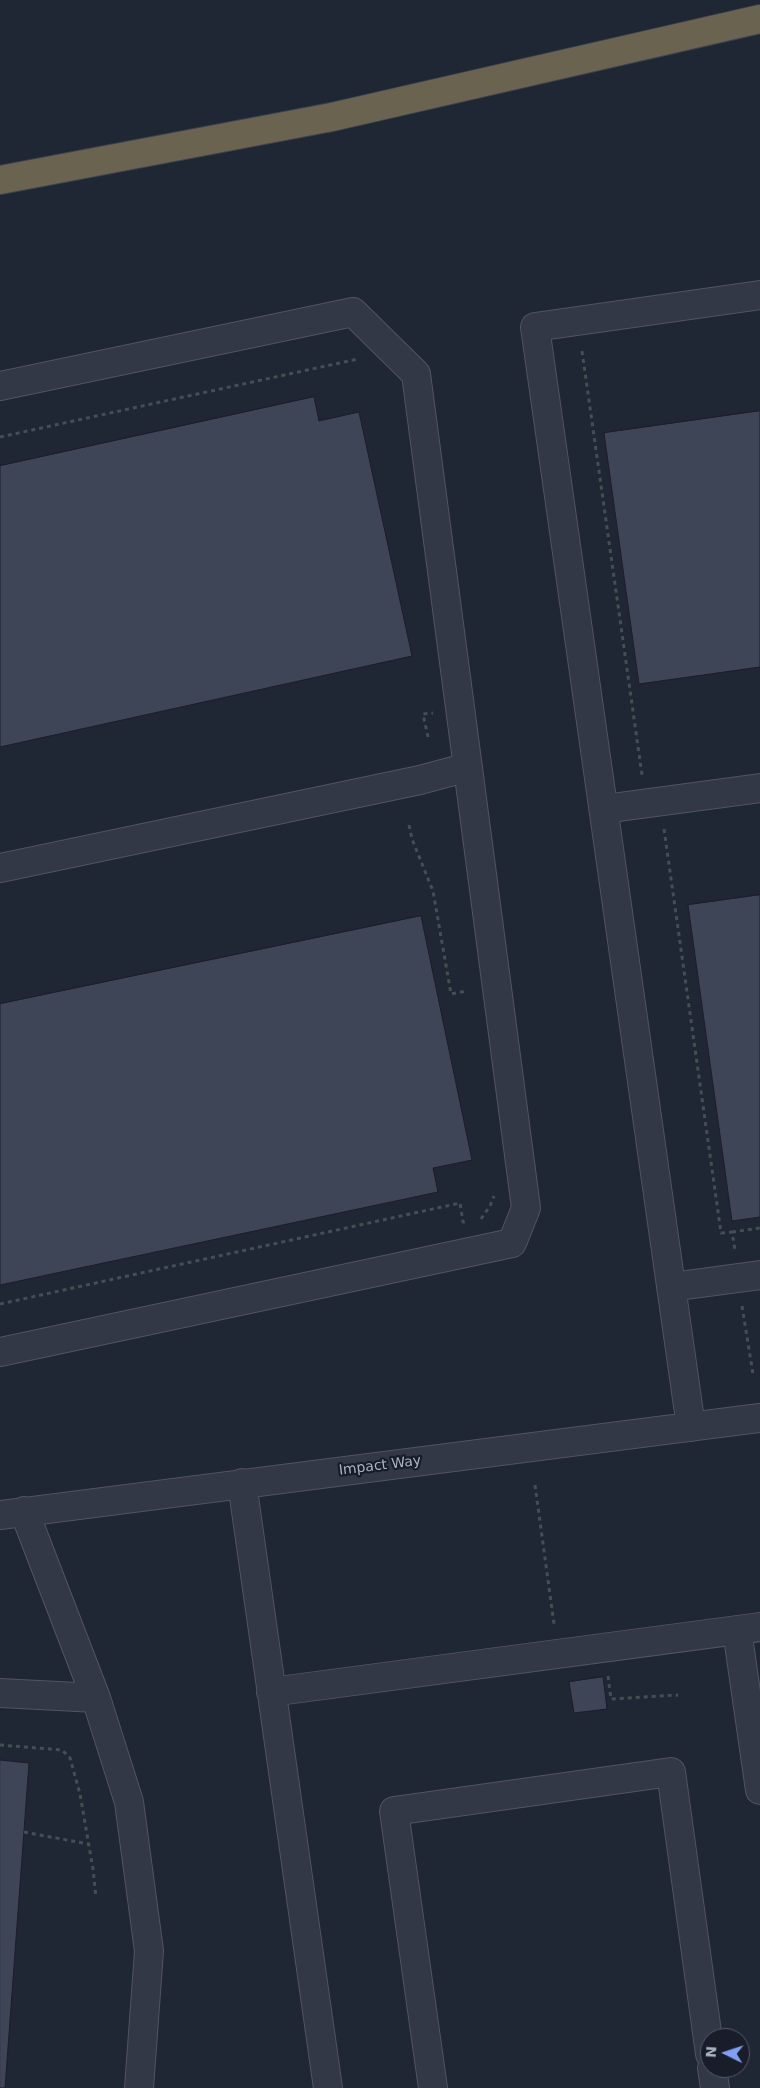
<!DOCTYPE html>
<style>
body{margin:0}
#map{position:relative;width:760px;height:2088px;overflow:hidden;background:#1f2634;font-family:"DejaVu Sans",sans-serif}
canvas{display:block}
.north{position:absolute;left:700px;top:2028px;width:50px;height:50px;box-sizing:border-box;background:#181d29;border:1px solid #535966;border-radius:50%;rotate:274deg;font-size:14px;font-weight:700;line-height:20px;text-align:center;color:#acb2c2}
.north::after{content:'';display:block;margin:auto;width:18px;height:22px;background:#809ff3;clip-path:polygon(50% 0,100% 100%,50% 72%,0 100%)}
</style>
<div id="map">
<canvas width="760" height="2088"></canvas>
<div class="north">N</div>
</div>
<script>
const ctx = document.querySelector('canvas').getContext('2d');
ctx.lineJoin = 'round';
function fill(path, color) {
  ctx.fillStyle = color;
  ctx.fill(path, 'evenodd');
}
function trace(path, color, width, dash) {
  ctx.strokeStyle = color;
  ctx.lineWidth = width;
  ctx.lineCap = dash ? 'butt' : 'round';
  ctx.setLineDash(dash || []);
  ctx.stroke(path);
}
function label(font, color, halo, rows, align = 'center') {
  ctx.font = font + ' "DejaVu Sans",sans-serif';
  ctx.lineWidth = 4.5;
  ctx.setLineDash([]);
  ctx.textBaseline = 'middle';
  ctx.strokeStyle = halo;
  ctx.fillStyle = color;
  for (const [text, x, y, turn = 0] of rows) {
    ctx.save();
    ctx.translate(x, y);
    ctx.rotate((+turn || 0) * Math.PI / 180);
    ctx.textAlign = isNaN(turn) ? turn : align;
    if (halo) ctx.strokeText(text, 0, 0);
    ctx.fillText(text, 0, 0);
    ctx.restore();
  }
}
const building = new Path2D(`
 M314 397 319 421 359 412 412 656 0 747V466Z
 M760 411V667L639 684 604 433Z
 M760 895V1217L732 1221 688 905Z
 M421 916 472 1160 433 1168 438 1192 0 1285V1004Z
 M603 1677 607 1709 574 1713 569 1682Z
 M0 1760 29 1763 5 2088H0Z`);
fill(building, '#3d4557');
trace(building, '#1a1f2b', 1);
const minor = new Path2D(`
 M0 386 353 312 416 374 526 1208 512 1243 0 1352
 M604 809 760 788
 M0 868 420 780 468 767
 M671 1287 760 1275
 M691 1427 535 327 760 295
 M242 1483 328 2088
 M24 1511 96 1698 129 1802 149 1951 139 2088
 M0 1515 760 1418
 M737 1630 760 1790
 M271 1692 760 1627
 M0 1693 96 1698
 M712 2068 715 2088
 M433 2088 394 1811 671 1772 710 2054`);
const highway = new Path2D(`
 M0 180 332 117 760 19`);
trace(minor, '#505563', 30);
trace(highway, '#3d424f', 30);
trace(new Path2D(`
 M582 351 642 775
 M0 437 358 359
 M428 737 423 714 433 713
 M409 825 412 839 433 891 451 994 467 991
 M664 829 721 1233 732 1232 735 1250
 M481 1219 490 1206 494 1196
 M732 1232 760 1228
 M0 1304 460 1203 463 1222H465
 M742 1306 753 1374
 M535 1485 554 1624
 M608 1676 611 1699 678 1695
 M0 1745 62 1750 70 1758 80 1794 93 1869 96 1898
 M24 1832 88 1844`), '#405055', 3, [4, 4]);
trace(minor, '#323845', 28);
trace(highway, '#6a6350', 28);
label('14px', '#acb2c2', '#181d29', [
 ["Impact Way",380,1466,-7]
]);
</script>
